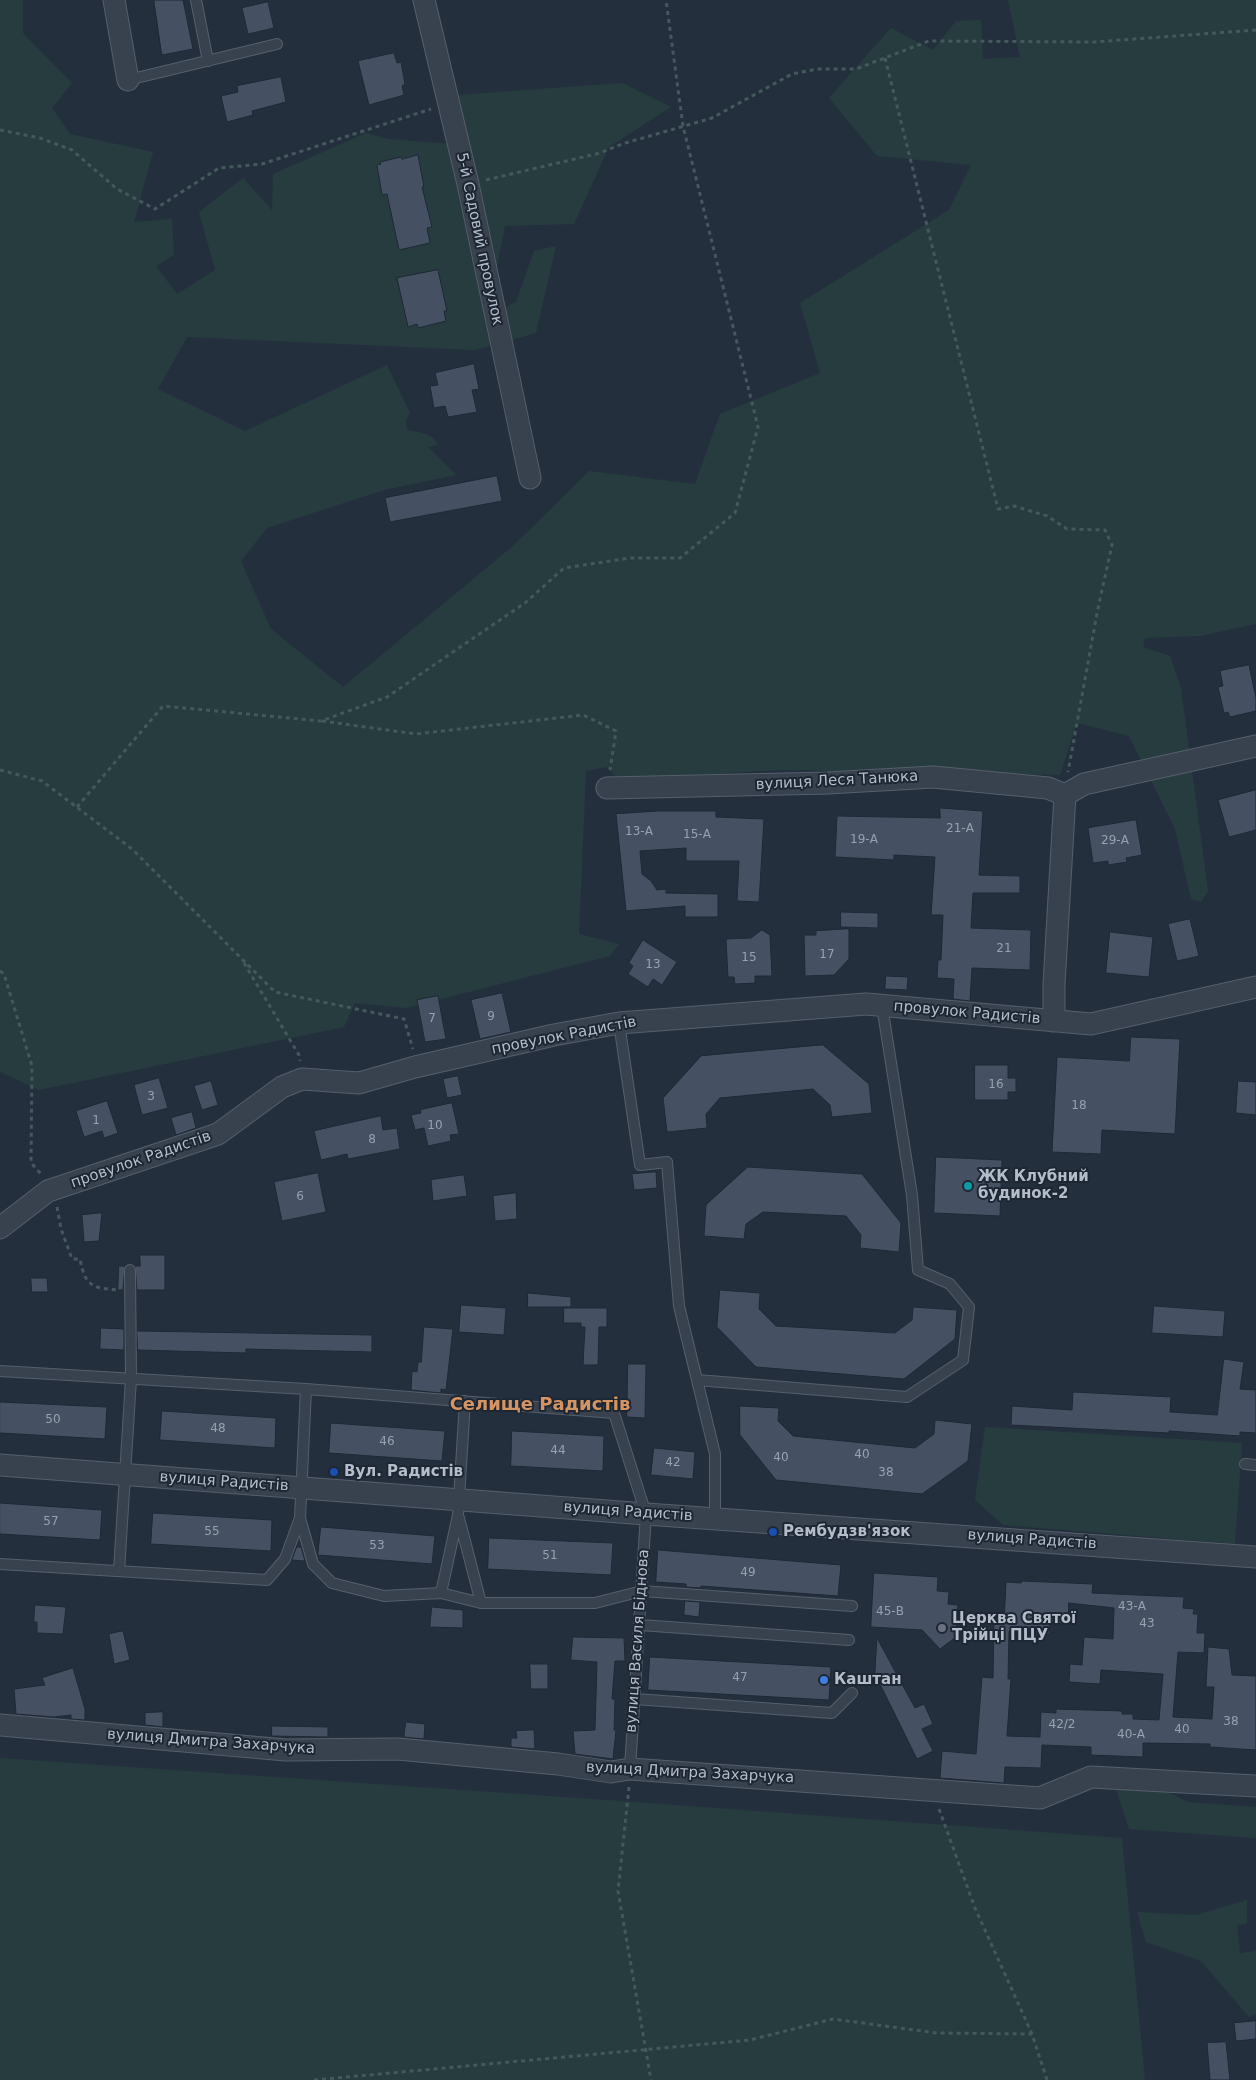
<!DOCTYPE html>
<meta charset="utf-8">
<style>
body{margin:0}
canvas{display:block;background:#242f3e}
</style>
<canvas width="1256" height="2080"></canvas>
<script>
const ctx = document.querySelector('canvas').getContext('2d');
ctx.lineJoin = 'round';
function fill(path, color) {
  ctx.fillStyle = color;
  ctx.fill(path, 'evenodd');
}
function trace(path, color, width, dash) {
  ctx.strokeStyle = color;
  ctx.lineWidth = width;
  ctx.lineCap = dash ? 'butt' : 'round';
  ctx.setLineDash(dash || []);
  ctx.stroke(path);
}
function label(font, color, halo, rows, align = 'center') {
  ctx.font = font + ' "DejaVu Sans",sans-serif';
  ctx.lineWidth = 4;
  ctx.setLineDash([]);
  ctx.textBaseline = 'middle';
  ctx.strokeStyle = halo;
  ctx.fillStyle = color;
  for (const [text, x, y, turn = 0] of rows) {
    ctx.save();
    ctx.translate(x, y);
    ctx.rotate((+turn || 0) * Math.PI / 180);
    ctx.textAlign = isNaN(turn) ? turn : align;
    if (halo) ctx.strokeText(text, 0, 0);
    ctx.fillText(text, 0, 0);
    ctx.restore();
  }
}
fill(new Path2D(`
 M0 0H23V33L72 83 52 108 70 134 153 152 134 222 172 219 174 255 156 266 177 294 215 270 199 212 243 178 272 210 273 174 366 133 388 139 452 144 457 95 622 83 671 107 609 147 574 224 505 226 487 316 516 302 534 251 556 246 536 333 475 350 187 337 158 389 245 431 387 365 410 413 406 420 407 430C419 432 432 433 438 445L428 447 456 475 384 490 267 528 241 561 271 629 343 687 513 546 589 471 695 484 720 414 820 373 800 303 949 210 971 165 877 156 829 98 891 28 933 50 956 21 981 20 983 59 1020 57 1008 0H1256V624L1200 636 1145 638 1143 647 1170 656 1181 688 1208 891 1201 902 1191 899 1175 829 1129 736 1077 723 1060 775 780 770 619 780 607 767 586 771 579 934 619 944 610 956 406 1008 355 1003 344 1027 39 1090 0 1072Z
 M985 1427 1242 1443 1235 1544 1003 1525 975 1500Z
 M0 1758 635 1802 1122 1838 1145 2080H0Z
 M1114 1783 1154 1785 1188 1802 1256 1807V1838L1129 1829Z
 M1247 1900V1923L1237 1925 1240 1953 1256 1951V2014L1249 2017 1201 1961 1146 1942 1137 1912 1196 1915Z`), '#263c3f');
const building = new Path2D(`
 M154 0H183L193 49 162 55Z
 M268 2 274 28 248 34 242 8Z
 M394 53 397 63 401 62 405 84 402 86 404 95 369 105 358 61Z
 M281 77 286 102 252 111 253 115 227 122 221 96 238 92 237 86Z
 M418 155 424 187H422L432 227 427 228 430 243 399 250 387 194 382 195 377 165 381 164 380 162 401 157 402 159Z
 M438 270 447 311H444L446 321 418 328 417 324 408 327 397 278Z
 M474 364 479 389 472 390 477 412 448 417 445 406 434 408 430 386 438 385 435 373Z
 M497 476 502 501 390 522 385 498Z
 M1249 665 1256 698V711L1230 717 1228 712 1224 713 1218 687 1223 686 1220 671Z
 M1256 790V830L1229 837 1218 800Z
 M940 808 983 811 979 875 1020 876V893H973L971 928 1031 930 1030 970 972 968 970 1001 953 999 954 979 937 978 938 960H941L943 915H931L935 857 894 855V860L835 857 837 816 940 818Z
 M659 811H716V817L764 819 759 902 737 901 739 861H686V848L640 851 642 874 651 881 657 890 666 889V893L718 894V917H685V906L626 911 616 814Z
 M1136 820 1142 855 1126 858 1127 862 1108 865V861L1093 863 1088 828Z
 M841 912 878 913V928L841 927Z
 M1190 919 1199 956 1177 961 1168 924Z
 M849 929V959L834 975 805 976 804 935H816V931Z
 M762 930 770 935 772 976H755V983L735 984 734 977H728L726 939 751 938Z
 M1110 932 1153 937 1149 977 1106 973Z
 M643 940 677 962 662 985 653 979 648 987 628 974 633 966 629 963Z
 M886 976 908 977 907 990 885 989Z
 M502 993 511 1032 480 1039 471 1000Z
 M438 996 446 1039 425 1042 417 1000Z
 M1131 1037 1180 1039 1175 1134 1102 1130 1101 1154 1052 1152 1057 1057 1129 1061Z
 M823 1045 869 1084 872 1113 832 1117 830 1105 813 1089 720 1098 706 1114 707 1128 667 1132 663 1098 701 1056Z
 M975 1065H1008V1078H1016V1092H1008V1100H975Z
 M458 1076 462 1095 447 1098 443 1079Z
 M159 1078 168 1108 142 1115 134 1085Z
 M211 1081 218 1105 202 1110 194 1086Z
 M1238 1081 1256 1082V1115L1236 1113Z
 M107 1101 118 1133 104 1138 102 1131 84 1137 76 1111Z
 M452 1103 459 1134 450 1135 451 1141 428 1146 424 1128 415 1130 411 1115 421 1113 420 1110Z
 M192 1112 196 1128 176 1135 171 1118Z
 M381 1116 383 1130 397 1128 400 1149 348 1159 347 1154 321 1160 314 1131Z
 M936 1157 1002 1160 1000 1216 934 1213Z
 M748 1167 862 1174 901 1223 899 1252 860 1248 861 1235 846 1216 763 1212 746 1224 744 1239 704 1236 706 1205Z
 M656 1172 657 1188 634 1190 632 1174Z
 M318 1173 326 1212 282 1221 274 1182Z
 M464 1175 467 1196 433 1201 431 1180Z
 M516 1193 517 1219 495 1221 493 1196Z
 M102 1213 99 1241 84 1242 82 1215Z
 M140 1255H165V1290H137L135 1266H140Z
 M119 1266H125L123 1290H118Z
 M31 1278H47L48 1292H32Z
 M720 1290 760 1293 759 1309 776 1326 895 1333 912 1320 913 1307 957 1310 955 1339 904 1379 756 1367 717 1327Z
 M528 1293 571 1297V1307H528Z
 M461 1305 506 1308 504 1335 459 1332Z
 M1154 1306 1225 1311 1223 1337 1152 1333Z
 M564 1308H607V1327H599L598 1365H583L585 1327H581V1323H564Z
 M424 1327 453 1329 446 1390 441 1389V1393L411 1390 412 1371 417 1372 418 1362H421Z
 M101 1328 124 1329V1350L100 1349Z
 M137 1331 372 1335V1352L246 1349V1353L138 1350Z
 M1224 1359 1244 1362 1240 1389 1256 1390V1433L1240 1432V1436L1169 1431V1433L1011 1425 1012 1406 1072 1410 1073 1392 1171 1397 1170 1412 1217 1415Z
 M628 1364H646L645 1418 627 1417Z
 M0 1402 107 1407 105 1439 0 1433Z
 M740 1406 779 1408 778 1421 793 1436 915 1448 934 1434 935 1420 972 1424 968 1461 922 1494 776 1480 740 1435Z
 M162 1411 276 1418 275 1448 160 1440Z
 M331 1423 445 1431 442 1461 329 1453Z
 M512 1431 604 1436 603 1471 511 1466Z
 M654 1448 695 1452 693 1479 651 1475Z
 M0 1503 102 1510 100 1540 0 1534Z
 M153 1513 272 1520 271 1551 151 1544Z
 M321 1527 435 1536 432 1564 318 1555Z
 M489 1538 613 1543 611 1575 488 1569Z
 M297 1547H301L305 1561 292 1560Z
 M658 1550 841 1565 838 1596 701 1586V1588L686 1587V1584L656 1582Z
 M874 1573 938 1577 937 1591 949 1592 948 1604 958 1605 956 1637 940 1649 922 1630 871 1627Z
 M1021 1581 1093 1584 1092 1593 1184 1597 1183 1608 1194 1609 1193 1614H1198L1197 1633H1205L1204 1653 1178 1652 1173 1717 1212 1719 1214 1687H1206L1208 1647 1229 1649 1232 1675 1256 1676V1750L1210 1747V1744L1143 1743V1757L1091 1755V1747L1042 1745 1041 1768 1005 1767 1004 1783 940 1778 942 1751 976 1754 982 1677 993 1678 994 1624H1004L1006 1582 1021 1583ZM1069 1603 1114 1608 1113 1639 1084 1637 1082 1665 1070 1664 1069 1682 1100 1684 1101 1670 1163 1674 1159 1720 1133 1719V1714H1122V1711L1056 1709V1713L1041 1712 1040 1737 1007 1736 1011 1679H1008L1009 1631 1049 1634 1050 1623 1068 1624Z
 M685 1601 700 1602 699 1617 684 1615Z
 M35 1605 66 1607 63 1634 37 1633V1622H34Z
 M432 1607 463 1610V1628L430 1627Z
 M123 1631 130 1660 114 1664 109 1634Z
 M573 1637 624 1638 625 1661H615L612 1699H615L614 1730H616L613 1759 575 1754 573 1731 595 1730 597 1662 571 1660Z
 M877 1638 915 1708 924 1704 933 1724 922 1729 933 1751 917 1759 875 1674Z
 M650 1657 831 1667 829 1700 648 1690Z
 M530 1664H548V1689H531Z
 M73 1668 85 1709V1720L71 1719V1715L54 1717 16 1714 14 1689 45 1685 42 1678Z
 M163 1712V1727L145 1725V1713Z
 M406 1722 425 1724 424 1739 404 1737Z
 M272 1726 328 1727V1737L272 1736Z
 M534 1730 535 1749 511 1747V1738H517L516 1731Z
 M1256 2021V2039L1236 2041 1234 2023Z
 M1226 2042 1230 2080H1210L1207 2043Z`);
fill(building, '#455162');
trace(building, '#1f2835', 1);
const service = new Path2D(`
 M196 0 208 61
 M128 80 277 44
 M619 1023 640 1165 667 1162 679 1306 715 1454V1519
 M0 1371 306 1389 614 1413 646 1514 630 1769
 M697 1380 907 1397 963 1360 969 1307 950 1284 918 1270 912 1195 882 1006
 M1245 1464 1256 1465
 M300 1518 306 1389
 M459 1518 481 1603
 M0 1564 267 1580 285 1559 300 1518 313 1564 332 1583 384 1596 441 1593 481 1603H595L642 1591 852 1606
 M119 1571 131 1379 130 1270
 M441 1593 458 1515 465 1401
 M640 1625 849 1640
 M635 1699 832 1713 852 1693`);
const minor = new Path2D(`
 M114 0 128 80
 M424 0 468 184 530 478
 M607 788 828 783 933 777 1048 788 1065 795
 M1065 795 1084 784 1256 746
 M1054 1021V984L1065 795
 M0 1228 48 1191 218 1134 282 1087 302 1079 359 1083 415 1067 554 1035 619 1023 866 1004 1091 1024 1256 987
 M0 1465 646 1514 1256 1557
 M0 1725 286 1750 398 1749 558 1764 611 1772 630 1769 1040 1798 1091 1777 1256 1786`);
trace(service, '#565f6c', 12);
trace(minor, '#565f6c', 23);
trace(new Path2D(`
 M885 58 998 509 1014 506 1047 516 1067 529 1105 530 1112 545 1098 608 1068 772
 M0 130 40 138 72 150 117 189 155 209 219 168 262 164 431 109
 M486 180 600 153 622 144 712 118 792 74 817 69H856L929 41 1094 42 1256 30
 M322 721 416 734 583 715 616 731 610 770
 M0 770 42 781 132 849 275 992 404 1019 413 1049
 M77 807 163 706 321 721 387 697 525 603 564 568 630 558H680L735 513 758 427 683 126 666 0
 M244 963 299 1055 300 1061
 M0 971 4 974 32 1066 31 1163 41 1174
 M57 1207 61 1229 72 1259H80C85 1286 92 1288 118 1290
 M629 1787 618 1891 651 2080
 M939 1809 975 1908 1032 2034 1047 2080
 M314 2080 750 2040 833 2019 937 2033 1032 2034`), '#44595c', 3, [4, 4]);
trace(service, '#38414e', 10);
trace(minor, '#38414e', 21);
for (const [x, y, r, color] of [
 [968,1186,5,"#0f9aa8"],
 [334,1472,5,"#1a4fb4"],
 [773,1532,5,"#1a4fb4"],
 [942,1628,5,"#6b7280"],
 [824,1680,5,"#3f7fe0"]
]) {
  const dot = new Path2D();
  dot.arc(x, y, r, 0, 2 * Math.PI);
  ctx.fillStyle = color;
  ctx.fill(dot);
  trace(dot, '#1d2633', 2);
}
label('12px', '#98a1af', null, [
 ["21-А",960,829],
 ["13-А",639,832],
 ["15-А",697,835],
 ["19-А",864,840],
 ["29-А",1115,841],
 ["21",1004,949],
 ["17",827,955],
 ["15",749,958],
 ["13",653,965],
 ["9",491,1017],
 ["7",432,1019],
 ["16",996,1085],
 ["3",151,1097],
 ["18",1079,1106],
 ["1",96,1121],
 ["10",435,1126],
 ["8",372,1140],
 ["6",300,1197],
 ["50",53,1420],
 ["48",218,1429],
 ["46",387,1442],
 ["44",558,1451],
 ["40",862,1455],
 ["40",781,1458],
 ["42",673,1463],
 ["38",886,1473],
 ["57",51,1522],
 ["55",212,1532],
 ["53",377,1546],
 ["51",550,1556],
 ["49",748,1573],
 ["43-А",1132,1607],
 ["45-В",890,1612],
 ["43",1147,1624],
 ["47",740,1678],
 ["38",1231,1722],
 ["42/2",1062,1725],
 ["40",1182,1730],
 ["40-А",1131,1735]
]);
label('15px', '#b4bcc9', '#1d2633', [
 ["5-й Садовий провулок",479,239,78],
 ["вулиця Леся Танюка",837,781,-3],
 ["провулок Радистів",967,1013,5],
 ["провулок Радистів",564,1036,-11],
 ["провулок Радистів",141,1160,-19],
 ["вулиця Радистів",224,1482,4],
 ["вулиця Радистів",628,1512,4],
 ["вулиця Радистів",1032,1540,4],
 ["вулиця Василя Біднова",638,1641,-86],
 ["вулиця Дмитра Захарчука",211,1742,4],
 ["вулиця Дмитра Захарчука",690,1773,3]
]);
label('bold 15px', '#b4bcc9', '#1d2633', [
 ["ЖК Клубний",978,1177],
 ["будинок-2",978,1194],
 ["Вул. Радистів",344,1472],
 ["Рембудзв'язок",783,1532],
 ["Церква Святої",952,1619],
 ["Трійці ПЦУ",952,1636],
 ["Каштан",834,1680]
], 'left');
label('bold 18px', '#d59563', '#1d2633', [
 ["Селище Радистів",540,1405]
]);
</script>
